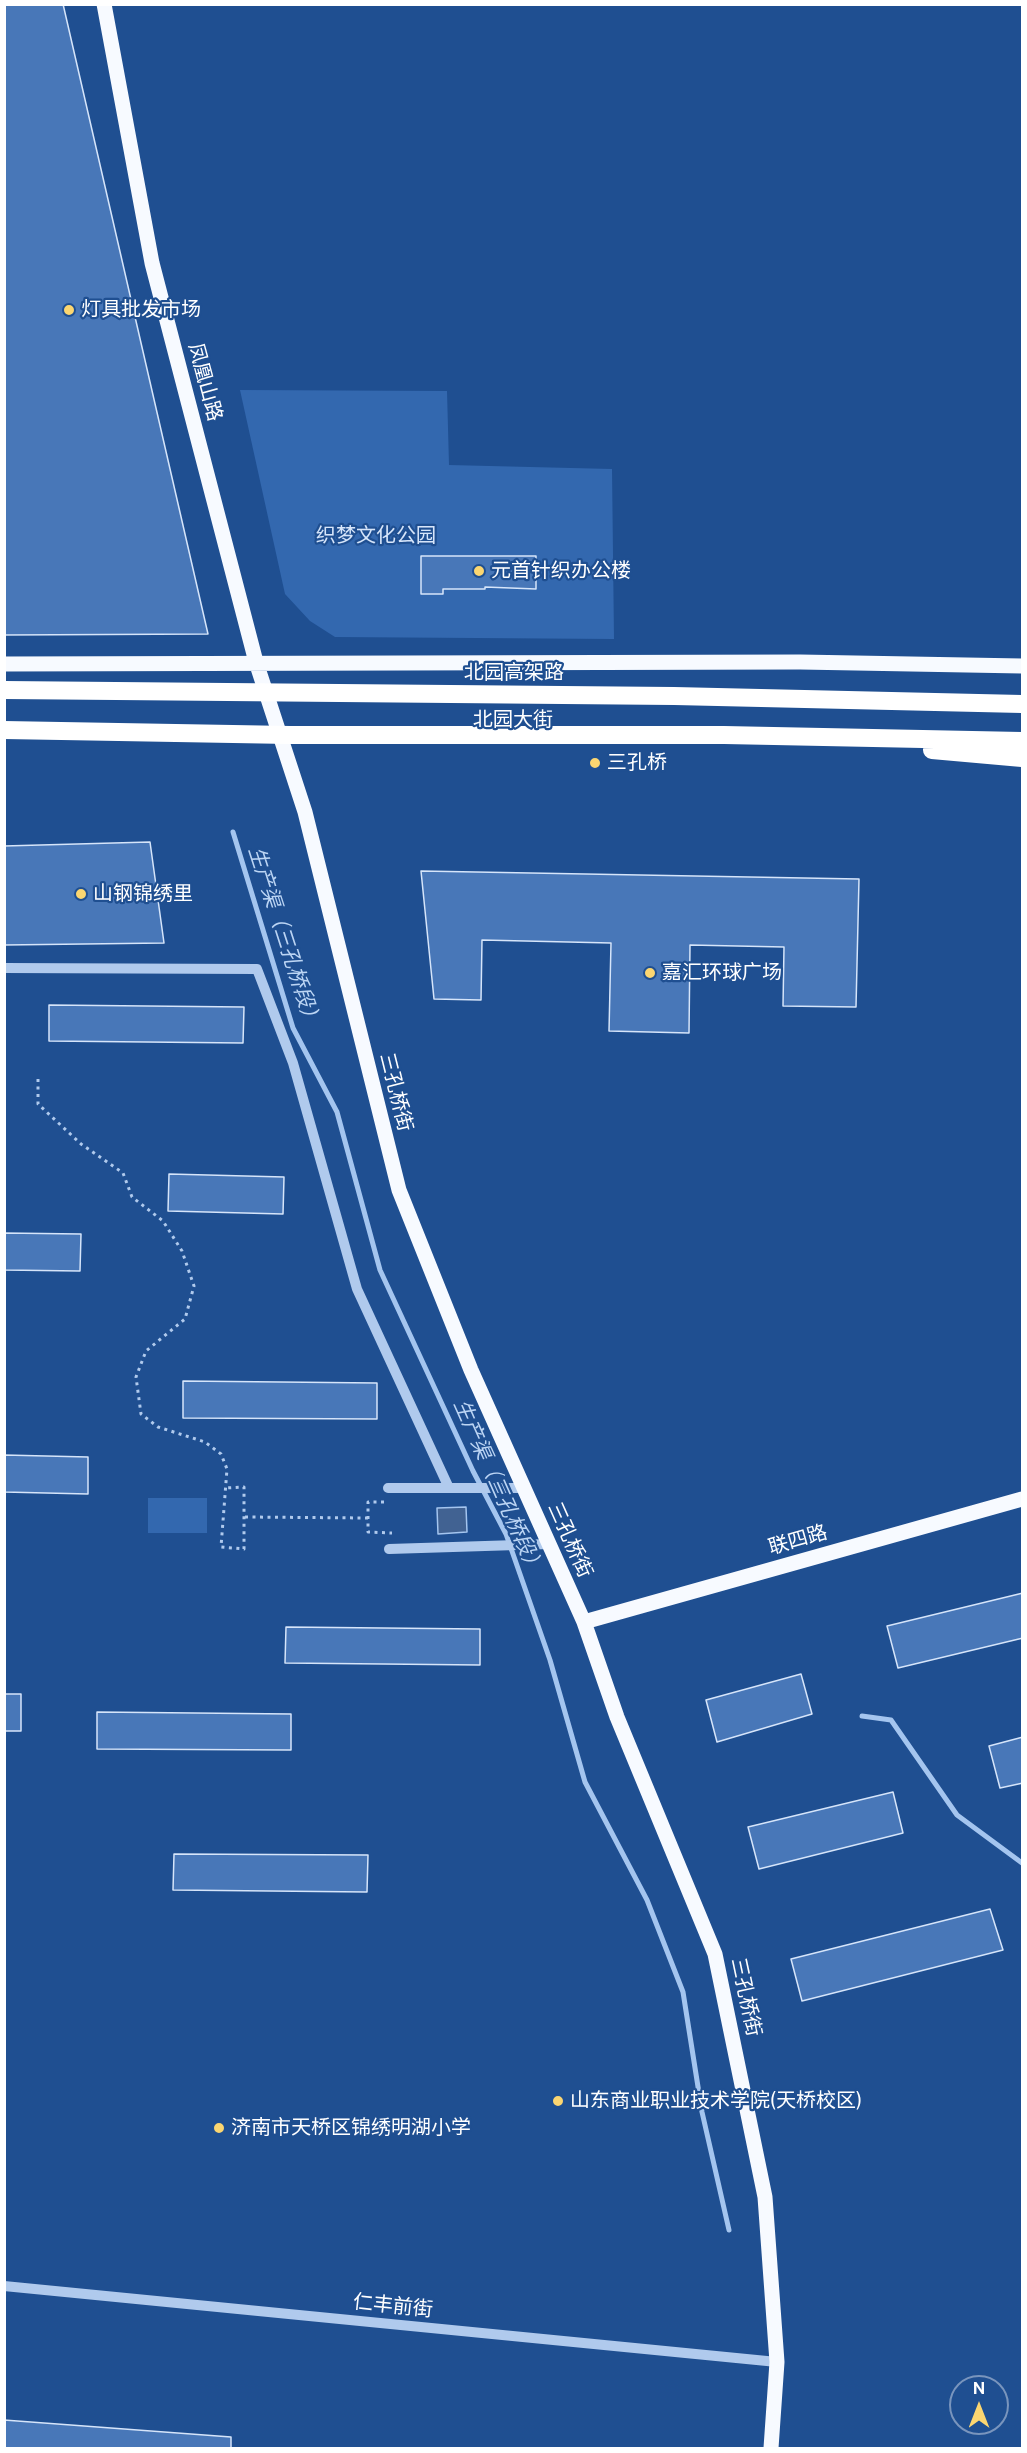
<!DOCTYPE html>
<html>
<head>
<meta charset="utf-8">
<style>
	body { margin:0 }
	#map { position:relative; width:1027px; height:2453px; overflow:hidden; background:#1f4f91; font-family:"Public Sans",sans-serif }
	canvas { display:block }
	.frame { position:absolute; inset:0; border:6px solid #fff; pointer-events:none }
	.north { position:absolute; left:949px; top:2375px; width:60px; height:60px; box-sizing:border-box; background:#1f4f91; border:2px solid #7995bd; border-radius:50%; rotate:0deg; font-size:16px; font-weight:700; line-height:24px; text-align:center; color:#fff }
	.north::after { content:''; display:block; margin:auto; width:21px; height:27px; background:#fbd671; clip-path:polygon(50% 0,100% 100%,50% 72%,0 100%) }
</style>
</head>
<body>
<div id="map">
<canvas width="1027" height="2453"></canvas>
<div class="frame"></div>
<div class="north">N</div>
</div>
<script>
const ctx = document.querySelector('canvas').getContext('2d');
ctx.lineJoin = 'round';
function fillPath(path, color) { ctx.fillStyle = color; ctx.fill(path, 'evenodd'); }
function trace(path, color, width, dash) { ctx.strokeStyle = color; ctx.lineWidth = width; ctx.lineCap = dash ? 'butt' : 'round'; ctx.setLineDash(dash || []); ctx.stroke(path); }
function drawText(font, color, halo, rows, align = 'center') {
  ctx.font = font + ' "Public Sans","Noto Sans SC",sans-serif'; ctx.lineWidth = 4.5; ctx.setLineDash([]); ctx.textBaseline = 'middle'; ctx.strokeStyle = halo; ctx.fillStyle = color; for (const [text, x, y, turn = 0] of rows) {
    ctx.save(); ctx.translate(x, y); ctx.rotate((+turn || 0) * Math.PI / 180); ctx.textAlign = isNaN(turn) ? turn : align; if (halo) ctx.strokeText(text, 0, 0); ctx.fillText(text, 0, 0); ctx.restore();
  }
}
fillPath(new Path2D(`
	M240 390 447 391 449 465 612 469 614 639 335 637 310 621 285 594Z
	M148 1498H207V1533H148Z`), '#3368af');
const water = new Path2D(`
	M466 1507 467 1532 438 1534 437 1508Z`);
fillPath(water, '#416292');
trace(water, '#a4c5ef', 1.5);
trace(new Path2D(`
	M233 832 293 1028 337 1112 380 1270 473 1471 506 1534 550 1660 585 1782 647 1900 683 1992 702 2112 729 2230
	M862 1716 891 1720 957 1815 1022 1863`), '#a4c5ef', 5);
const building = new Path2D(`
	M4 4H63L208 634 4 635Z
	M421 556H536V589L485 587V589H443V594H421Z
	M150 842 164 943 4 945V846Z
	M421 871 859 879 856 1007 783 1006 784 947 690 945 689 1033 609 1031 611 943 482 940 481 1000 434 999Z
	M49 1005 244 1007 243 1043 49 1041Z
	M169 1174 284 1177 283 1214 168 1211Z
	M4 1233 81 1234 80 1271 4 1270Z
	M183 1381 377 1383V1419L183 1418Z
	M4 1455 88 1457V1494L4 1492Z
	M1023 1593V1638L898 1668 887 1626Z
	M286 1627 480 1629V1665L285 1663Z
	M801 1674 812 1714 717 1742 706 1700Z
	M4 1694H21V1731H4Z
	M97 1712 291 1714V1750L97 1749Z
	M1023 1737V1783L1000 1788 989 1746Z
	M893 1792 903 1833 759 1869 748 1827Z
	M174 1854 368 1855 367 1892 173 1890Z
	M990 1909 1003 1950 802 2001 791 1959Z
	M4 2420 231 2437V2448H4Z`);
fillPath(building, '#4877b8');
trace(building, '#d6e5fa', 1.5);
trace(new Path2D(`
	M38 1079V1104L81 1144 123 1173 132 1197 163 1221 182 1251 194 1286 185 1319 146 1351 136 1377 141 1414 158 1427 205 1442 221 1454 227 1469 221 1547 244 1549V1487L225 1488
	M384 1502H368V1532L392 1533
	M245 1517 368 1518`), '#b0caed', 3, [3, 4.5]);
trace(new Path2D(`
	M4 968 257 969 293 1063 357 1289 449 1488
	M388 1488H524
	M389 1549 549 1544
	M4 2286 777 2362`), '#b0caed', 10);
trace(new Path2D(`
	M104 4 152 263 256 662 305 812 399 1190 471 1370 584 1622 617 1717 715 1954 765 2197 777 2362 771 2448
	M4 664 800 662 1022 666
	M584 1622 1022 1499`), '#f7faff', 15);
trace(new Path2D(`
	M4 690 674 696 1022 704
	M4 730 290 735H724L1022 741
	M932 750 1022 758`), '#fff', 18);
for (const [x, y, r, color] of [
	[69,310,6,"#fbd671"],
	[479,571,6,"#fbd671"],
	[595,763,6,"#fbd671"],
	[81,894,6,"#fbd671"],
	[650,973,6,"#fbd671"],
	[558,2101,6,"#fbd671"],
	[219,2128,6,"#fbd671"]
]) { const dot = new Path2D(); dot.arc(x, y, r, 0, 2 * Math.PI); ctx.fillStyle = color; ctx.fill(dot); trace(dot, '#1f4f91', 2); }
drawText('20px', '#fff', '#1f4f91', [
	["灯具批发市场",81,310],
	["元首针织办公楼",491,571],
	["三孔桥",607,763],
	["山钢锦绣里",93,894],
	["嘉汇环球广场",662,973],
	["山东商业职业技术学院(天桥校区)",570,2101],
	["济南市天桥区锦绣明湖小学",231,2128]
], 'left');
drawText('20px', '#fff', '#1f4f91', [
	["凤凰山路",205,382,75],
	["北园高架路",514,673],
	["北园大街",513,720],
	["三孔桥街",396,1092,76],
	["三孔桥街",570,1540,66],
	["联四路",798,1540,-16],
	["三孔桥街",746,1997,78],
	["仁丰前街",393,2306,6]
]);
drawText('20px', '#d6e5fa', '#1f4f91', [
	["织梦文化公园",376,536]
]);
drawText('italic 21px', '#bcd5f4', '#1f4f91', [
	["生产渠（三孔桥段）",284,937,72],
	["生产渠（三孔桥段）",498,1487,66]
]);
</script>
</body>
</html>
